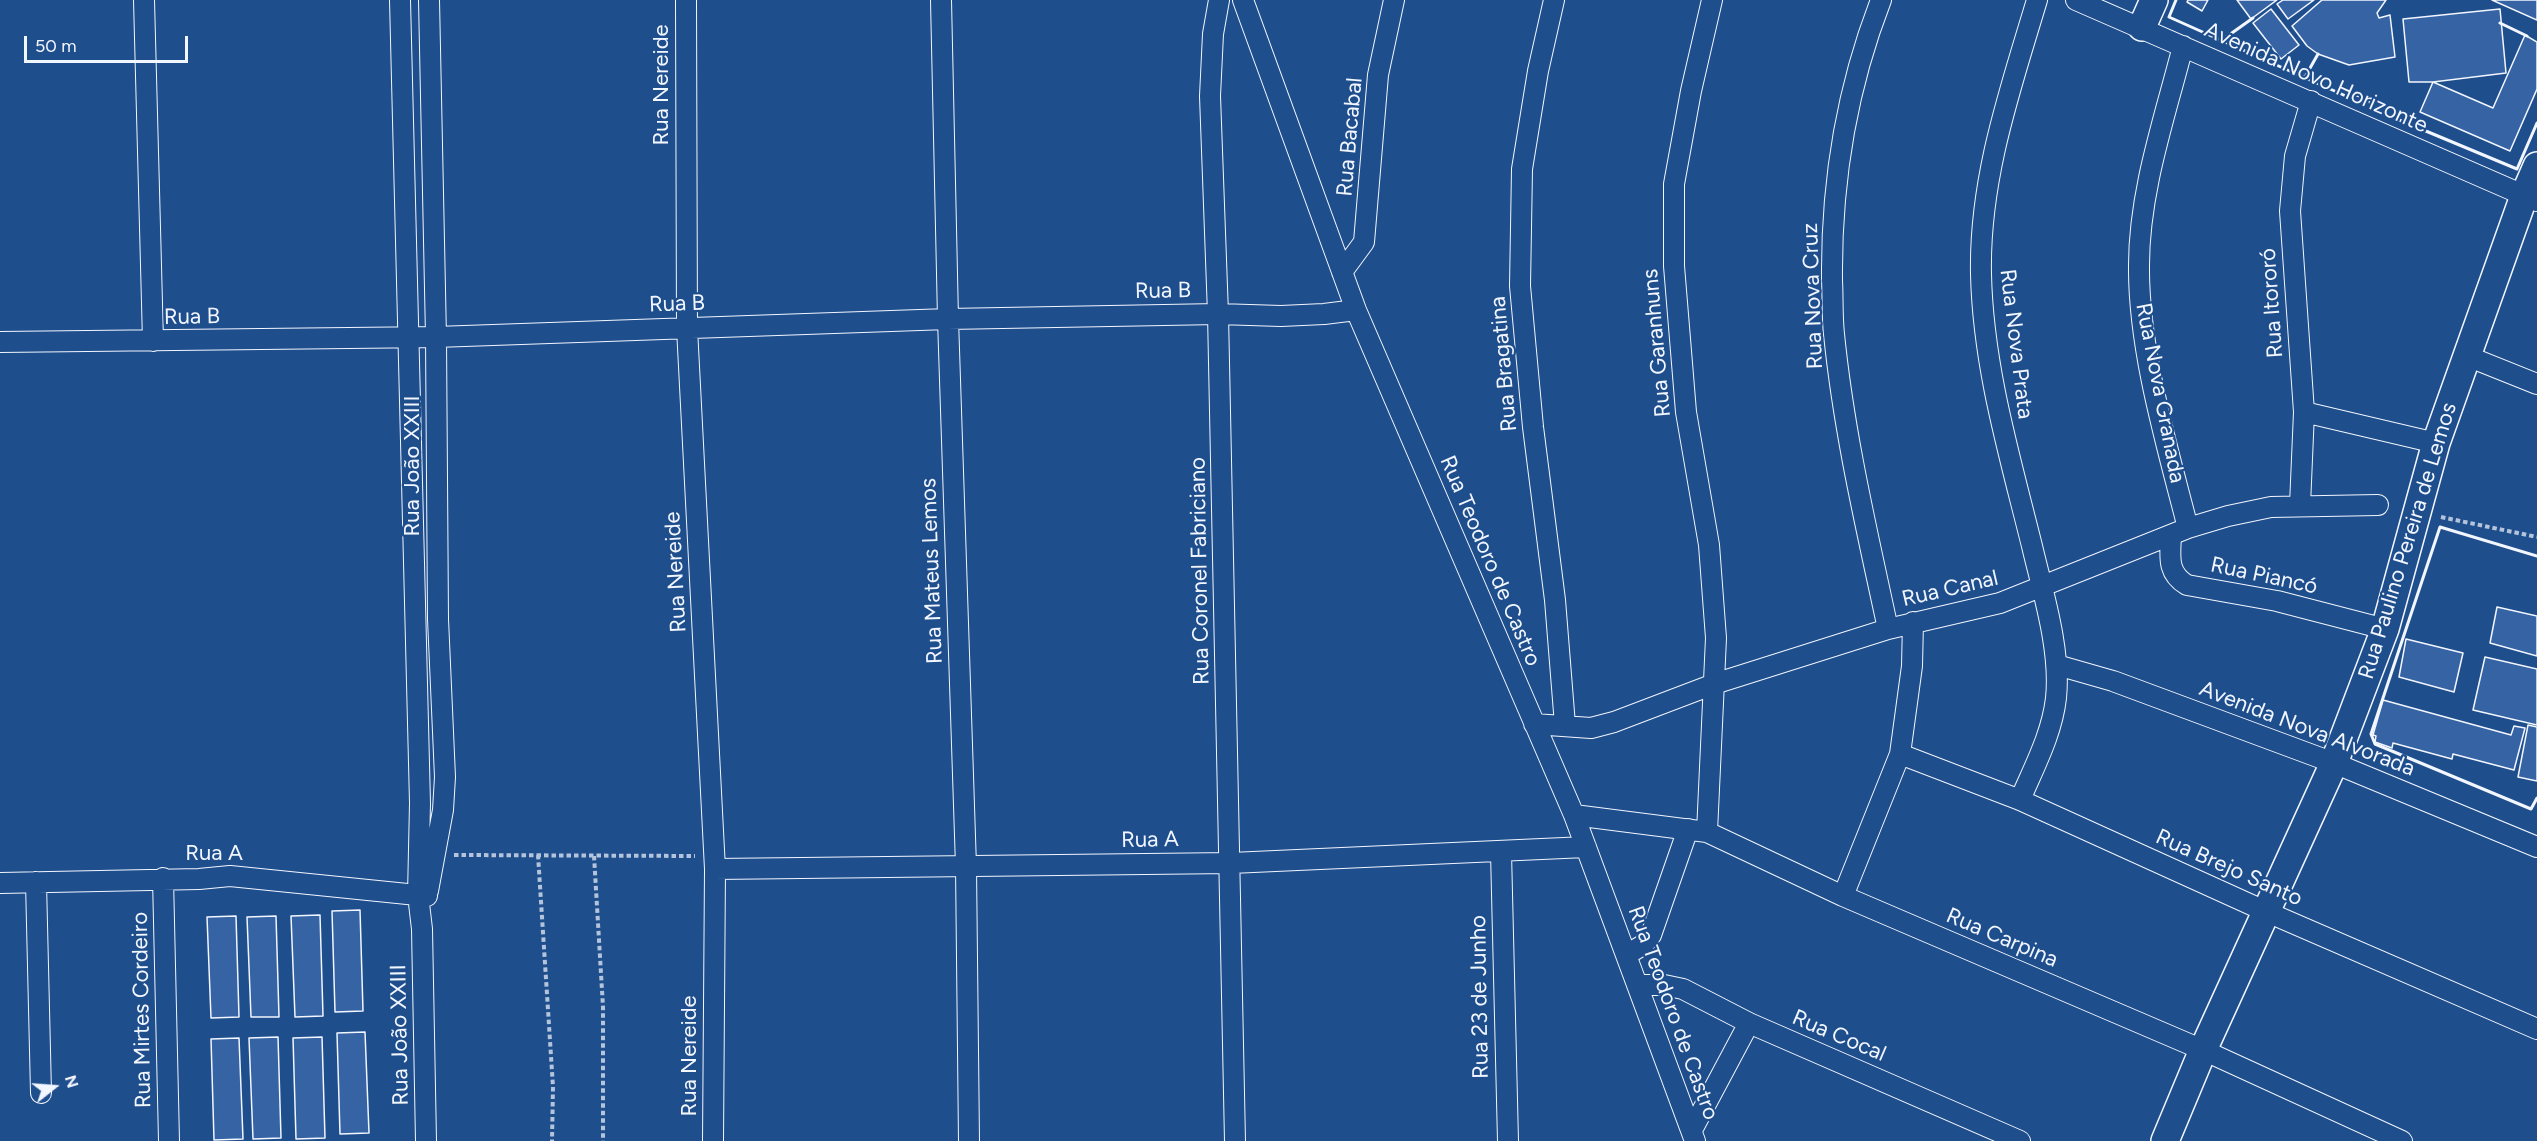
<!DOCTYPE html>
<html>
<head>
<meta charset="utf-8">
<style>
	body { margin:0 }
	#map { position:relative; width:2537px; height:1141px; overflow:hidden; background:#1f4e8c; font-family:Figtree,sans-serif }
	canvas { display:block }
	.north { position:absolute; left:24px; top:1057px; width:60px; height:60px; -webkit-text-stroke:4px #1f4e8c; paint-order:stroke; rotate:73deg; font-size:16px; font-weight:700; line-height:24px; text-align:center; color:#f2f6ff }
	.north::after { content:''; display:block; margin:auto; width:21px; height:27px; background:#f2f6ff; clip-path:polygon(50% 0,100% 100%,50% 72%,0 100%) }
	.scale { position:absolute; left:24px; top:36px; width:164px; height:27px; box-sizing:border-box; border:3px solid #f2f6ff; border-top:0; padding-left:8px; font-size:18px; line-height:21px; white-space:nowrap; color:#f2f6ff; -webkit-text-stroke:4px #1f4e8c; paint-order:stroke }
</style>
</head>
<body>
<div id="map">
<canvas width="2537" height="1141"></canvas>
<div class="north">N</div>
<div class="scale">50 m</div>
</div>
<script>
const ctx = document.querySelector('canvas').getContext('2d');
ctx.lineJoin = 'round';
function fillPath(path, color) { ctx.fillStyle = color; ctx.fill(path, 'evenodd'); }
function trace(path, color, width, dash) { ctx.strokeStyle = color; ctx.lineWidth = width; ctx.lineCap = dash ? 'butt' : 'round'; ctx.setLineDash(dash || []); ctx.stroke(path); }
function drawText(font, color, halo, rows, align = 'center') {
  ctx.font = font + ' Figtree,sans-serif'; ctx.lineWidth = 4.5; ctx.setLineDash([]); ctx.textBaseline = 'middle'; ctx.strokeStyle = halo; ctx.fillStyle = color; for (const [text, x, y, turn = 0] of rows) {
    ctx.save(); ctx.translate(x, y); ctx.rotate((+turn || 0) * Math.PI / 180); ctx.textAlign = isNaN(turn) ? turn : align; if (halo) ctx.strokeText(text, 0, 0); ctx.fillText(text, 0, 0); ctx.restore();
  }
}
const building = new Path2D(`
	M2188 0H2208L2202 11 2187 2Z
	M2237 0H2277L2251 19Z
	M2283 0H2314L2288 19 2277 4Z
	M2322 0H2386L2377 13 2379 18 2390 15 2395 57 2349 65 2318 54 2307 46 2292 26Z
	M2492 0H2537V20Z
	M2271 9 2299 45 2281 59 2253 23Z
	M2500 9 2506 73 2433 82H2409L2403 19Z
	M2525 35 2537 42V89L2510 151 2420 112 2433 82 2493 108Z
	M2497 607 2537 616V656L2490 643Z
	M2406 639 2463 653 2454 692 2399 677Z
	M2485 657 2537 669V725L2473 710Z
	M2383 700 2511 735 2514 726 2525 728 2514 770 2453 754 2452 759 2393 743 2392 748 2375 742 2376 736 2373 735Z
	M2528 725 2537 727V781L2518 777Z
	M360 910 363 1011 335 1012 332 911Z
	M320 915 323 1016 295 1017 291 916Z
	M236 916 239 1017 211 1018 207 917Z
	M276 916 279 1017H251L247 917Z
	M365 1032 369 1133 340 1134 337 1033Z
	M278 1037 281 1138 253 1139 249 1038Z
	M322 1037 325 1138 296 1139 293 1038Z
	M239 1038 243 1139 214 1140 211 1039Z`);
fillPath(building, '#3563a3');
trace(building, '#f2f6ff', 1.5);
const street = new Path2D(`
	M144 0 153 341
	M400 0 420 803 418 895 422 929 426 1141
	M686 0 687 328 715 869 713 1141
	M941 0 948 319 966 866 969 1141
	M1219 0 1213 34 1210 96 1218 314 1235 1141
	M1243 0 1356 310 1574 815 1695 1141
	M1554 0 1538 71 1522 169 1520 286 1533 427 1555 600 1565 725
	M1881 0C1846 90 1831 183 1832 280 1833 298 1832 316 1834 334 1844 434 1867 531 1888 629
	M2076 0 2537 201
	M2183 46C2165 117 2139 191 2139 265 2138 349 2167 446 2188 528
	M1342 272 1364 242 1378 75 1394 0
	M0 342 436 337 948 319 1218 314 1281 316 1324 314 1356 310
	M2467 356 2537 384
	M2304 412 2436 443
	M2300 505 2304 412 2290 211 2295 156 2311 101
	M2171 536C2170 557 2167 573 2187 585L2277 601 2385 629
	M2057 665 2113 681 2334 763 2537 847
	M1534 724 1591 728 1614 722 1714 684 1888 629 2000 603 2188 528 2228 516 2271 507 2378 505
	M1900 754 2020 800 2267 912 2537 1029
	M2020 800C2034 767 2052 734 2056 698 2061 650 2043 593 2032 546 2010 457 1983 367 1981 274 1979 179 2010 90 2037 0
	M1574 815 1707 832 1843 896 2203 1050 2402 1141
	M1707 832 1716 638 1709 545 1686 412 1674 266V184L1691 91 1712 0
	M1501 852 1508 1141
	M715 869 1231 863 1586 847
	M163 878 169 1141
	M36 882 41 1093
	M0 883 199 879 230 876 427 896
	M428 891 443 810 445 777 438 619 436 337 429 0
	M1843 896 1900 754 1912 666 1913 622
	M1626 955 1643 945 1651 935 1688 829
	M1637 985H1664L1683 989 1749 1023 2020 1141
	M1692 1130 1749 1023`);
const secondary = new Path2D(`
	M2142 27 2154 0
	M2165 1141 2203 1050 2334 763 2385 629 2436 443 2524 196 2537 166`);
trace(street, '#f2f6ff', 22);
trace(secondary, '#f2f6ff', 30);
trace(new Path2D(`
	M2441 517 2537 537
	M454 855 695 856
	M538 855 553 1087 552 1141
	M594 856 603 1007V1141`), '#b3c4dc', 4, [4.5, 3]);
trace(street, '#1f4e8c', 20);
trace(secondary, '#1f4e8c', 27);
trace(new Path2D(`
	M2176 0 2169 17 2348 97 2357 95 2369 100 2373 109 2517 169 2537 123
	M2500 23 2527 36
	M2222 40 2253 18
	M2305 77 2318 54
	M2537 556 2440 527 2371 734 2375 744 2531 809 2537 798`), '#f2f6ff', 3);
drawText('22px', '#f2f6ff', '#1f4e8c', [
	["Avenida Novo Horizonte",2316,78,24],
	["Rua Nereide",662,85,-90],
	["Rua Bacabal",1350,137,-85],
	["Rua B",1163,291,-1],
	["Rua Nova Cruz",1813,296,-92],
	["Rua Itororó",2272,303,-94],
	["Rua B",677,304,-2],
	["Rua B",192,317,-1],
	["Rua Garanhuns",1657,343,-95],
	["Rua Nova Prata",2016,344,83],
	["Rua Bragatina",1504,364,-95],
	["Rua Nova Granada",2160,393,79],
	["Rua João XXIII",413,466,-90],
	["Rua Paulino Pereira de Lemos",2408,541,-73],
	["Rua Teodoro de Castro",1490,561,67],
	["Rua Mateus Lemos",932,571,-92],
	["Rua Coronel Fabriciano",1200,571,-91],
	["Rua Nereide",676,572,-93],
	["Rua Piancó",2264,576,12],
	["Rua Canal",1950,589,-13],
	["Avenida Nova Alvorada",2307,729,21],
	["Rua A",1150,840,-1],
	["Rua A",214,854],
	["Rua Brejo Santo",2229,868,24],
	["Rua Carpina",2002,938,23],
	["Rua 23 de Junho",1480,997,-91],
	["Rua Mirtes Cordeiro",142,1010,-91],
	["Rua Teodoro de Castro",1673,1013,70],
	["Rua João XXIII",400,1035,-91],
	["Rua Cocal",1839,1036,23],
	["Rua Nereide",690,1056,-90]
]);
</script>
</body>
</html>
